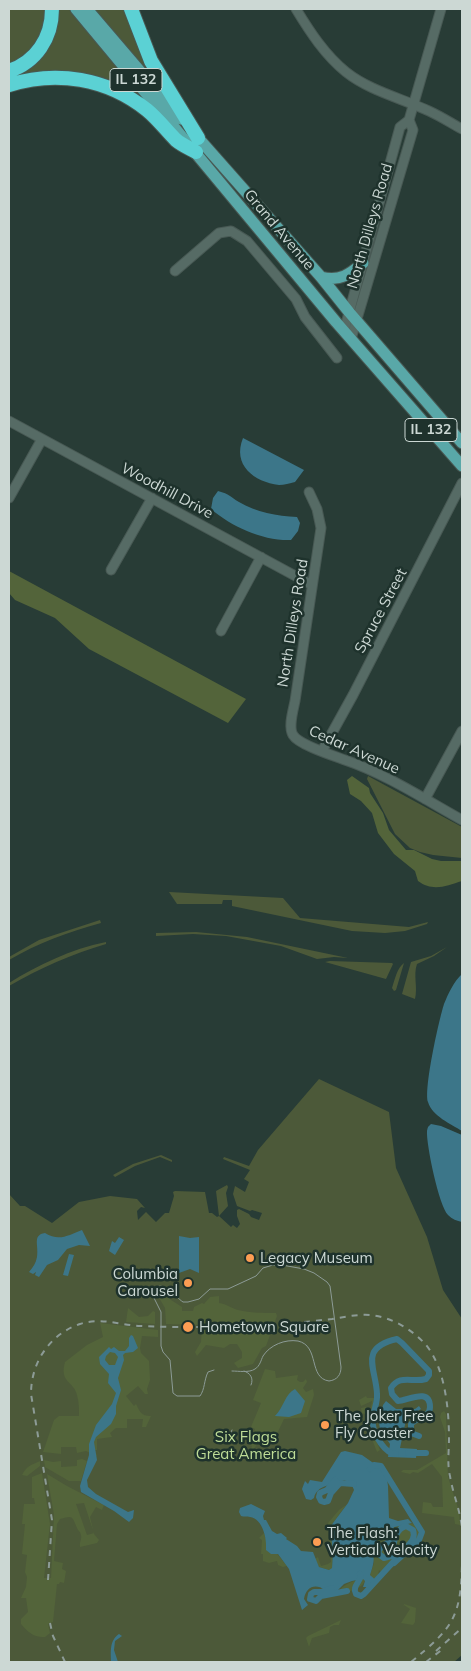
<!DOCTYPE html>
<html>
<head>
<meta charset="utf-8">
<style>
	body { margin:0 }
	#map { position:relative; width:471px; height:1671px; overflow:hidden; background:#283c36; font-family:Mulish,sans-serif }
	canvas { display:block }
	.frame { position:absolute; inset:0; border:10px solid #ccd8d4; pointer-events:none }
</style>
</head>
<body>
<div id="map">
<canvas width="471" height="1671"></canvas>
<div class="frame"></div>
</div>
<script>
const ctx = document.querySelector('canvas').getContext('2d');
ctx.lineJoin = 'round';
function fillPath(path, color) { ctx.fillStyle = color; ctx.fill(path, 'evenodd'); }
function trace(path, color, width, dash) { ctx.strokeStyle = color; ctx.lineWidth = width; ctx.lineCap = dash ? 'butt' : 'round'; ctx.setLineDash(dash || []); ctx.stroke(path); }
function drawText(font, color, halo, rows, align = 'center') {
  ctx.font = font + ' Mulish,sans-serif'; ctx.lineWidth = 5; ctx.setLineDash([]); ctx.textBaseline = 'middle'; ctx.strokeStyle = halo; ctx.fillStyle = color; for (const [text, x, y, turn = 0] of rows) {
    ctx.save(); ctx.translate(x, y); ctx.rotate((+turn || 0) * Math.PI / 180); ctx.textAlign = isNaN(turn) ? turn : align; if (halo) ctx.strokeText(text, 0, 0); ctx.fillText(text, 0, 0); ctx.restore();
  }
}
fillPath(new Path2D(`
	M9 9H46L43 33 31 52 9 65Z
	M56 9H69L148 101 46 71 26 73 9 78V76L32 65Z
	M93 9H124L157 83Z
	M368 776 462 827V858L433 855 420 852 410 848 395 834 367 779Z
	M169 892 283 898 300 918 409 927 428 922 427 924 405 931 385 933 352 931 232 906V900H223L222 904H177Z
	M100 920 101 923C68 932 38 943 9 960V957L39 940Z
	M196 932 247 937 348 958 334 957 317 959 281 946 226 936 193 934 156 936V933Z
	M106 942V944C72 954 40 968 9 986V983C38 965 71 949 106 942Z
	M447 947 434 956 417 964C413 975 418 987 415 999L402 994 411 962 431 956Z
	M330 961 392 963 393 964 386 979 325 962Z
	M404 963 396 990 394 991 392 988C395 979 397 968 404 963Z
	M319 1079 389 1112 396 1168 427 1237 443 1290 462 1319V1655L454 1662H9V1194L20 1206H25L52 1223 79 1202 110 1196 137 1199 145 1208 141 1207 137 1211 138 1220 146 1212 156 1222 165 1213H169L174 1196 173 1192 175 1191 205 1192 209 1213H212L217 1217 219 1216 216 1191 227 1185 228 1187 226 1193 228 1206 219 1216 231 1227 233 1225 237 1228 240 1224 237 1216V1210L239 1209 249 1214 251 1217 259 1220 262 1213 252 1210 250 1211 237 1206 233 1194 235 1186 245 1192 249 1182 244 1179 250 1170 223 1159 224 1157 249 1166 258 1150Z
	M161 1155 172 1160V1162L160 1157 135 1166 115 1177 113 1175 133 1164Z`), '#4c5939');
fillPath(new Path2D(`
	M9 571 246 699 228 723 89 649 55 618 15 600 9 593Z
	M352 776 369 788 370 793 383 813 389 830 406 850H414L432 859 441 861H462V881C446 886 433 892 418 881L415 871 394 854 378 833 372 813 361 801 350 794 347 780Z
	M160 1292H164L171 1300 182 1307V1311H193L194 1307 202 1303 204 1304 210 1297 219 1296V1294V1303C227 1304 231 1308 238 1310 251 1313 263 1313 276 1313L277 1316 266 1346 262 1348 253 1364 238 1368 234 1363 242 1358V1352L237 1344H230L224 1348 206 1345 197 1356 195 1352 201 1342 202 1325 166 1324 165 1308 158 1296Z
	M128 1308 139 1317 148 1316 153 1311 155 1312V1324L126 1322Z
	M100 1323 158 1330V1337L142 1336 140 1348 141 1353 149 1361 150 1380 147 1389 148 1394H145L138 1386 126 1396 134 1406 136 1404C140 1412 141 1416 151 1416L146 1427H142L143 1419H127V1428H116L110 1433 112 1437 97 1439V1450H95L97 1456 86 1451 77 1453 76 1447H61V1454L43 1452 54 1420 59 1416H79C79 1409 79 1402 77 1395 74 1381 59 1383 65 1362L87 1345 103 1337Z
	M265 1369 275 1371 276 1378 298 1375 297 1380 300 1382H303L306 1379 307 1382 303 1388 306 1392 313 1389 314 1395 307 1417 284 1419 274 1440 270 1443 259 1441 252 1452H250L252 1446 249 1445 255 1429 251 1427 261 1403 253 1400Z
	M366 1396 367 1398H374L370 1426 380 1450 377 1452 368 1429 367 1415 362 1413 361 1408 366 1407 370 1412 372 1401 361 1406 359 1400Z
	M444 1411 446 1414 448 1477 459 1511 460 1525 455 1524 454 1517 422 1513 423 1502 431 1503 433 1507H443L442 1477 432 1464 418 1473 413 1472 410 1474 401 1472 403 1470H417L446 1453 445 1432 440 1417 441 1413Z
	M82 1459 87 1461 81 1481H69L45 1467 44 1460 53 1462 61 1461V1467L77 1466V1460Z
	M40 1461V1466L27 1476 22 1475C27 1466 29 1466 40 1461Z
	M42 1473 50 1524 44 1578H51L54 1515 47 1474 67 1486 104 1505 102 1510 96 1507 90 1517 94 1534 99 1540 97 1543 80 1547C79 1542 82 1540 81 1535 80 1531 79 1532 77 1528 72 1516 73 1515 60 1519L57 1524 54 1561 63 1563 62 1569 66 1571 64 1583 60 1582 59 1584H57L53 1622 48 1624 50 1633 45 1637C34 1638 28 1632 21 1624V1619L28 1612 26 1598H21L26 1587 27 1577 25 1572 27 1555 22 1554 25 1524H22L24 1504H35L34 1498H32V1477ZM84 1503 94 1533 87 1535 76 1504Z
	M346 1505 330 1527 333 1552 332 1568 329 1570 319 1567 315 1559 318 1557 321 1566 328 1564 331 1562 328 1523 339 1510Z
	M414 1523 420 1532 418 1540 382 1577 380 1575 382 1573 379 1570 378 1576 374 1579 370 1575 374 1563 371 1549C378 1544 376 1536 382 1530Z
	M264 1533 267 1541 287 1566 283 1567 278 1565 277 1561 269 1563 263 1561V1554H261L262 1540 259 1538Z
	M363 1579 365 1581C361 1589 351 1591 342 1593V1591L337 1593C344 1584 351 1581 363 1579Z
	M404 1604 416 1608 415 1622 413 1625 401 1623 410 1609 404 1605 403 1607Z
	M341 1620 339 1625H334L330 1627 329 1633 312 1638 309 1647 306 1638 308 1636Z`), '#53643a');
fillPath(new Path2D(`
	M243 438 304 470 295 482C290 483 284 485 279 485 254 482 232 465 243 438Z
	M218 491C230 494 230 497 239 502 256 512 277 516 297 517L300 523 298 531 291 540C263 541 232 527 211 509L213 498Z
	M462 974V1131C451 1124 432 1116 428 1102 424 1087 439 1020 444 1004 448 994 454 981 462 974Z
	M431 1124 441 1126 462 1135V1222C457 1221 452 1219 448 1215 439 1206 426 1144 427 1131 428 1126 428 1127 431 1124Z
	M82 1230 90 1246 79 1245 67 1249 58 1260 47 1265 39 1277 35 1275 36 1272 33 1274 29 1272C33 1267 36 1263 37 1257 39 1245 32 1235 45 1233 59 1242 69 1235 82 1230Z
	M179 1236 190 1238 199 1237V1273L190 1269 179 1273Z
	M119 1237 124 1240 115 1255 109 1251 112 1241 115 1243Z
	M69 1254 74 1255 68 1276 63 1275Z
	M131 1335 133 1336 138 1348 133 1352 125 1353 123 1355 124 1360 118 1378 121 1390 116 1406V1414L111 1424 96 1437 94 1442 97 1460 87 1480 88 1487 96 1494 128 1512 134 1510 133 1518 129 1522 114 1511 81 1492 80 1486 89 1455V1444L96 1425 112 1404 116 1393 108 1383 109 1374 100 1364 99 1357 109 1347 111 1349 114 1347 119 1351H125L129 1346V1338ZM110 1352 115 1353 118 1357 115 1365H109L105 1360 106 1356Z
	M295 1389 305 1401 301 1413 289 1417 275 1416C284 1407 285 1394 295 1389Z
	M386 1401 396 1409H415L419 1406 421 1409 409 1416 406 1420 400 1448 417 1449 416 1458 388 1457 390 1444 380 1429 379 1423 383 1405Z
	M345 1451 362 1455 386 1472 388 1486 389 1518 398 1521 408 1519 412 1523 382 1530C376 1536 379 1543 371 1549 376 1559 373 1565 370 1575L378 1582 373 1587H363L365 1581 363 1579 352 1581 344 1584 337 1591 323 1593 325 1590C315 1583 306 1587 304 1599L308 1605 302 1610 289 1569 278 1554H271L266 1550C267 1539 263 1519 250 1517 247 1516 244 1517 241 1516L239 1512 240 1508 251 1504 265 1511 263 1516 264 1520H266L272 1531 277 1534 281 1533 287 1538 286 1539 297 1546 301 1551 313 1552 319 1567 329 1570 332 1568 333 1552 330 1527 348 1503 354 1490 351 1483 344 1480C333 1486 317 1484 314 1498L311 1500 306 1499 302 1489 305 1481 308 1484 310 1480 322 1482 341 1452Z
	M119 1634 122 1636 115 1641 114 1650 118 1662H111C111 1652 109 1641 119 1634Z`), '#3c7689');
trace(new Path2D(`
	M408 1453H426
	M396 1454C385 1454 374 1435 373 1425 371 1415 378 1404 377 1394 376 1368 358 1348 397 1339L402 1343 429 1371V1375L426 1379C412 1383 400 1374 391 1388L392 1394 398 1401C407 1401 430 1387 430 1407 430 1409 429 1412 427 1414 422 1418 415 1419 411 1424V1433L419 1436
	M370 1469 374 1465 381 1466 422 1532 419 1540 394 1563
	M335 1480 327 1490 320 1493 319 1497 321 1501 324 1502 328 1501 331 1493 340 1483 354 1484
	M384 1524C391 1528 395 1531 393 1539L381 1547 378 1552 380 1555 384 1558 391 1556C394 1545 394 1529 406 1526L413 1530C416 1539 410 1543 404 1550
	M360 1574 361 1576C359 1583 352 1587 356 1594L361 1596 364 1594 396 1559
	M332 1588 321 1592H314L311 1594 310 1599 316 1601 321 1596 347 1591`), '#3c7689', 6);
const minor = new Path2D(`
	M296 9C310 32 325 55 346 72 370 91 401 98 429 111 440 116 451 123 462 129
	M175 271 219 233 231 231 247 241 296 299 305 317 337 358
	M344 331 400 127 409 120
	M351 339 413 130 409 120 441 9
	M9 421 312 585
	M309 492 317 509 321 528 295 701C293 711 288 727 293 735 299 745 334 756 345 760 384 773 426 800 462 820
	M9 498 42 439
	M111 570 152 498
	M221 631 261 557
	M322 751 353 695 462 483
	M425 799 462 731`);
const major = new Path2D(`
	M76 9 336 322 462 466
	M87 9 181 119
	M192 131 321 277 349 312 462 443
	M321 277C340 282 350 274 363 263`);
const highway = new Path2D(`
	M131 9 151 61 198 138
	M9 71C36 62 52 38 52 9
	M9 85C56 70 107 78 147 110 158 119 166 130 176 140 182 145 189 148 196 152`);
trace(minor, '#485954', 11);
trace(major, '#485954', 13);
trace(highway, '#485954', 16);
trace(minor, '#566b65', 9);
trace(major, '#59a8a8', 11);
trace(highway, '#5bd1d4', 14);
trace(new Path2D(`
	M214 1370 208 1372C204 1380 205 1389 200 1396H177L173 1393 170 1360 163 1352 161 1346V1312L152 1294 156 1287C168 1283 174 1296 183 1302H188L199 1299 210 1289H228L256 1276 263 1268 273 1265H282L304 1269 314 1273 327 1282 330 1286 341 1367C341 1375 337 1380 329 1381 308 1378 320 1346 298 1341 285 1339 270 1345 263 1356 261 1360 260 1366 255 1369 249 1373 239 1371 232 1371
	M244 1371C250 1373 254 1378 251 1385
	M227 1441 232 1430`), '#8c9b96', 1);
trace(new Path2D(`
	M48 1580 52 1520 31 1394C31 1362 50 1334 80 1324 101 1317 119 1325 140 1326 160 1327 180 1327 200 1327 223 1327 246 1328 268 1326 290 1324 311 1321 332 1319 345 1317 358 1314 370 1315 391 1317 412 1329 426 1345 445 1368 449 1409 449 1439 449 1451 447 1464 450 1476 453 1494 460 1510 462 1528
	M50 1623 53 1636 65 1662
	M436 1651 462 1628
	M411 1662C452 1628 461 1619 462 1563
	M426 1662 444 1648`), '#8c9b96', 2, [6, 6]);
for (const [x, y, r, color] of [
	[250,1258,5,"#fc9d53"],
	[188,1283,5,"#fc9d53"],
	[188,1327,6,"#fc9d53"],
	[325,1425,5,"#fc9d53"],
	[317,1542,5,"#fc9d53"]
]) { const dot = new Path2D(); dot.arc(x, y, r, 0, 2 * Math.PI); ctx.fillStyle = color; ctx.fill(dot); trace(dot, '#1e322c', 2); }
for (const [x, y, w] of [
	[136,80,52],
	[431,430,52]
]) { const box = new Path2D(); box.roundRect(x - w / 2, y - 11.5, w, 23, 4); ctx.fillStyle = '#1e322c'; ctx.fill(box); trace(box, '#ccd8d4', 1); }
drawText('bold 14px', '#ccd8d4', null, [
	["IL 132",136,80],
	["IL 132",431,430]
]);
drawText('15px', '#ccd8d4', '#1e322c', [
	["North Dilleys Road",370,226,-74],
	["Grand Avenue",279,230,50],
	["Woodhill Drive",167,491,28],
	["Spruce Street",381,611,-62],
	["North Dilleys Road",293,623,-81],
	["Cedar Avenue",354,750,24]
]);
drawText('15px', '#ccd8d4', '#1e322c', [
	["Legacy Museum",260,1258],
	["Columbia",178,1274,"right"],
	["Carousel",178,1291,"right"],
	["Hometown Square",199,1327],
	["The Joker Free",335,1416],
	["Fly Coaster",335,1433],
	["The Flash:",327,1533],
	["Vertical Velocity",327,1550]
], 'left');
drawText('15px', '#bfdd97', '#1e322c', [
	["Six Flags",246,1437],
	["Great America",246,1454]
]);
</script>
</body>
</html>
